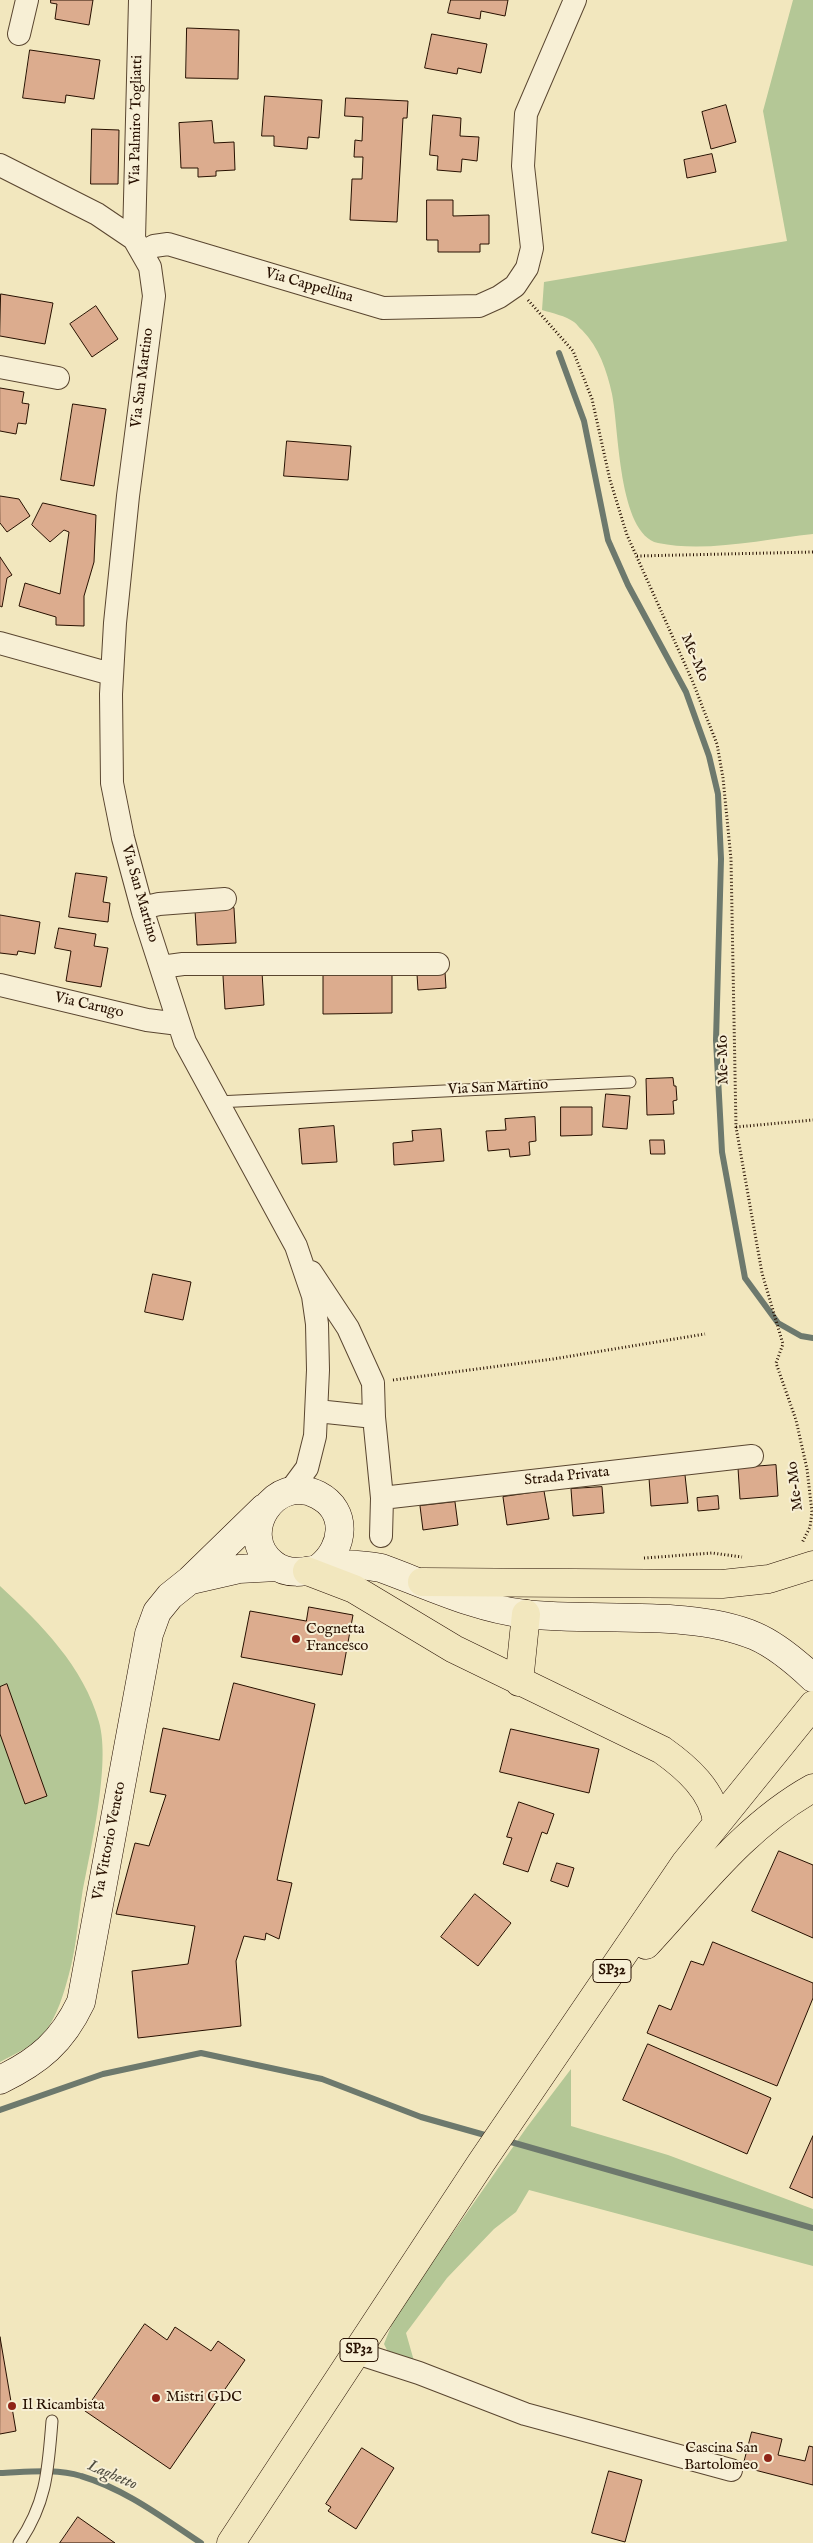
<!DOCTYPE html>
<html>
<head>
<meta charset="utf-8">
<style>
	body { margin:0 }
	canvas { display:block; background:#f2e7be }
</style>
</head>
<body>
<canvas width="813" height="2543"></canvas>
<script>
const ctx = document.querySelector('canvas').getContext('2d');
ctx.lineJoin = 'round';
function fillPath(path, color) { ctx.fillStyle = color; ctx.fill(path, 'evenodd'); }
function trace(path, color, width, dash) { ctx.strokeStyle = color; ctx.lineWidth = width; ctx.lineCap = dash ? 'butt' : 'round'; ctx.setLineDash(dash || []); ctx.stroke(path); }
function drawText(font, color, halo, rows, align = 'center') {
  ctx.font = font + ' "IM FELL English",serif'; ctx.lineWidth = 4; ctx.setLineDash([]); ctx.textBaseline = 'middle'; ctx.strokeStyle = halo; ctx.fillStyle = color; for (const [text, x, y, turn = 0] of rows) {
    ctx.save(); ctx.translate(x, y); ctx.rotate((+turn || 0) * Math.PI / 180); ctx.textAlign = isNaN(turn) ? turn : align; if (halo) ctx.strokeText(text, 0, 0); ctx.fillText(text, 0, 0); ctx.restore();
  }
}
fillPath(new Path2D(`
	M793 0H813V534C766 539 705 553 658 543 618 534 619 428 612 394 607 371 599 347 582 330 579 328 577 324 574 322 566 316 552 313 542 310L544 282 787 241 763 111Z
	M0 1586C41 1624 84 1667 99 1722 111 1764 90 1851 82 1895 78 1921 76 1949 69 1974 64 1993 57 2017 44 2033 34 2046 14 2054 0 2062Z
	M571 2069V2126L668 2155 813 2209V2266L529 2190 516 2212 494 2229 447 2278 406 2333 414 2361 391 2358 384 2344 396 2314 527 2127Z`), '#b4c796');
trace(new Path2D(`
	M559 353 584 421 608 540 628 585 686 692 709 756 718 794 721 859 716 1040 722 1152 745 1278 778 1323 801 1336 813 1338
	M0 2110 103 2074 201 2053 322 2079 421 2117 492 2137
	M504 2140 813 2228
	M0 2473C26 2472 56 2468 81 2476 125 2489 163 2518 201 2543`), '#6d796d', 6);
const building = new Path2D(`
	M51 0H93L89 25 55 19 57 4 51 3Z
	M451 0H508L505 16 481 11 480 19 448 13Z
	M187 28 239 30 238 79 186 78Z
	M432 34 487 44 481 73 458 68 457 74 425 68Z
	M30 50 100 60 94 99 66 95 65 103 23 98Z
	M265 96 322 100 319 138 308 137 307 149 274 146V136H262Z
	M346 98 408 101 407 118H403L397 222 350 220 352 179H362L363 157H354L355 140 362 141 363 117 345 116Z
	M726 105 736 142 711 149 702 112Z
	M433 115 461 118 460 136 479 137 477 161 462 159 461 172 437 170 438 156 430 155Z
	M212 121 214 143 234 142 235 170 216 171V176L198 177V168H181L179 123Z
	M92 129 119 130 118 184H91Z
	M712 154 716 172 687 178 684 160Z
	M427 200H453V216L489 215V244H480V252H438V240H427Z
	M1 294 53 303 45 344 0 336Z
	M96 306 118 339 92 357 70 324Z
	M0 388 24 392 22 403 29 404 26 424 18 423 16 434 0 431Z
	M73 404 106 409 94 486 61 480Z
	M287 441 351 446 348 480 284 476Z
	M0 496 19 499 30 516 7 532 0 523Z
	M43 503 96 515 94 562 84 596V626L56 625V617L19 606 25 583 60 594 69 532 64 530 50 542 32 525Z
	M0 557 12 575 7 578 2 607 0 606Z
	M76 873 107 877 103 902 110 903 108 922 69 917Z
	M234 908 236 943 197 945 195 910Z
	M0 915 40 922 35 954 18 951 17 955 0 953Z
	M59 928 96 934 94 946 108 948 101 987 66 981 71 951 55 948Z
	M392 969V1013L323 1014V970Z
	M262 972 264 1005 225 1009 223 976Z
	M445 972 446 988 418 990 417 974Z
	M673 1078 674 1086H676L677 1100 673 1101 674 1114 647 1115 646 1079Z
	M606 1094 630 1096 627 1129 603 1127Z
	M561 1107H592V1135L561 1136Z
	M535 1117 536 1141 529 1142 530 1155 510 1157 509 1149 488 1151 486 1131 506 1130 505 1119Z
	M334 1126 337 1162 302 1164 299 1129Z
	M441 1129 444 1161 394 1165 393 1143 413 1141 412 1131Z
	M650 1140H664L665 1154H651Z
	M153 1274 191 1282 183 1320 145 1312Z
	M776 1465 778 1496 740 1499 738 1468Z
	M685 1475 688 1503 651 1506 649 1478Z
	M602 1487 604 1513 573 1516 571 1489Z
	M544 1491 549 1519 507 1525 503 1497Z
	M718 1496 719 1509 698 1511 697 1498Z
	M455 1502 458 1525 423 1530 420 1506Z
	M309 1607 353 1615 342 1675 241 1657 250 1611 306 1621Z
	M234 1683 315 1704 277 1880 292 1883 279 1939 266 1933 265 1940 244 1936 236 1961 241 2026 138 2038 132 1971 188 1964 195 1926 116 1914 135 1843 149 1846 166 1795 150 1792 163 1728 219 1740Z
	M7 1684 47 1796 25 1804 0 1734V1687Z
	M511 1729 599 1749 589 1793 500 1772Z
	M519 1802 554 1814 547 1834 542 1832 528 1872 503 1864 512 1838 507 1837Z
	M779 1851 813 1865V1938L752 1911Z
	M557 1863 574 1868 568 1887 551 1881Z
	M475 1894 511 1923 478 1966 441 1937Z
	M713 1942 813 1983V1998L777 2086 647 2033 659 2005 671 2010 691 1961 703 1965Z
	M648 2044 771 2098 747 2154 623 2100Z
	M813 2136V2198L790 2188Z
	M145 2324 167 2340 175 2327 211 2351 218 2341 245 2360 170 2469 85 2411Z
	M0 2337 16 2431 0 2434Z
	M752 2432 782 2439 778 2455 805 2461 809 2446 813 2447V2485L743 2467Z
	M362 2448 394 2468 356 2529 328 2511 331 2507 326 2504Z
	M609 2471 642 2480 625 2542 592 2533Z
	M78 2517 115 2543H60Z`);
fillPath(building, '#dcac8e');
trace(building, '#271000', 1);
const lane = new Path2D(`
	M217 1102 630 1082
	M19 2543C47 2502 48 2469 52 2421`);
const street = new Path2D(`
	M19 34 27 0
	M0 165 97 214 134 239 150 267 154 296 128 496 115 623 111 694 112 783 123 838 143 912 185 1042 296 1246 313 1296 317 1324 318 1370 315 1436 307 1468 290 1491
	M134 239 140 0
	M143 252 154 246 168 244 383 308 479 306 499 297 515 286 527 268 532 248 523 166 526 114 575 0
	M0 367 58 378
	M0 643 111 674
	M142 908 159 904 225 899
	M161 967 183 964H438
	M0 985 147 1020 179 1024
	M311 1272 348 1328 373 1383 374 1417 382 1498 381 1536
	M317 1411 374 1417
	M382 1498 752 1456
	M357 2353 419 2373 525 2414 731 2470`);
const secondary = new Path2D(`
	M320 1567C344 1548 349 1511 318 1495 275 1472 235 1534 273 1564 293 1580 317 1567 339 1565 354 1564 367 1565 381 1568 428 1585 475 1608 525 1614 594 1622 692 1609 755 1636 776 1645 796 1662 813 1678
	M191 1580 239 1569 277 1567
	M0 2080C39 2061 62 2042 81 2002L149 1634 157 1612 170 1596 190 1580 264 1508`);
const primary = new Path2D(`
	M307 1571 354 1589 454 1649 662 1750C686 1767 714 1791 717 1823
	M422 1582 722 1584 769 1579 813 1565
	M519 1682 526 1614
	M646 1945C698 1889 746 1825 813 1788
	M231 2543 481 2163 686 1862 813 1705`);
trace(lane, '#5a4630', 13);
trace(street, '#5a4630', 24);
trace(secondary, '#271000', 29);
trace(primary, '#271000', 29);
trace(new Path2D(`
	M528 300 573 351 592 399 610 480 627 535 692 680 717 744 723 778 731 859 736 1127 762 1273 783 1344 776 1363 796 1420 807 1469 812 1512 810 1527 802 1543
	M637 556 813 552
	M736 1127 813 1120
	M393 1380 553 1359 705 1334
	M644 1558 712 1553 742 1557`), '#271000', 3, [1, 2.5]);
trace(lane, '#f7efd5', 11);
trace(street, '#f7efd5', 22);
trace(secondary, '#f7efd5', 28);
trace(primary, '#f2e7be', 28);
for (const [x, y, r, color] of [
	[296,1639,5,"#8f2418"],
	[156,2398,5,"#8f2418"],
	[12,2406,5,"#8f2418"],
	[768,2458,5,"#8f2418"]
]) { const dot = new Path2D(); dot.arc(x, y, r, 0, 2 * Math.PI); ctx.fillStyle = color; ctx.fill(dot); trace(dot, '#f7efd5', 2); }
for (const [x, y, w] of [
	[612,1971,38],
	[359,2350,38]
]) { const box = new Path2D(); box.roundRect(x - w / 2, y - 11.5, w, 23, 4); ctx.fillStyle = '#f7efd5'; ctx.fill(box); trace(box, '#271000', 1); }
drawText('bold 14px', '#271000', null, [
	["SP32",612,1971],
	["SP32",359,2350]
]);
drawText('15px', '#271000', '#f7efd5', [
	["Via Palmiro Togliatti",137,120,-89],
	["Via Cappellina",309,286,16],
	["Via San Martino",143,378,-83],
	["Me-Mo",694,658,67],
	["Via San Martino",139,894,74],
	["Via Carugo",89,1006,13],
	["Me-Mo",724,1060,-91],
	["Via San Martino",498,1088,-3],
	["Strada Privata",567,1477,-6],
	["Me-Mo",796,1486,-97],
	["Via Vittorio Veneto",110,1841,-79]
]);
drawText('15px', '#271000', '#f7efd5', [
	["Cognetta",306,1630],
	["Francesco",306,1647],
	["Mistri GDC",166,2398],
	["Il Ricambista",22,2406],
	["Cascina San",758,2449,"right"],
	["Bartolomeo",758,2466,"right"]
], 'left');
drawText('italic 16px', '#504d40', '#f7efd5', [
	["Laghetto",112,2476,23]
]);
</script>
</body>
</html>
